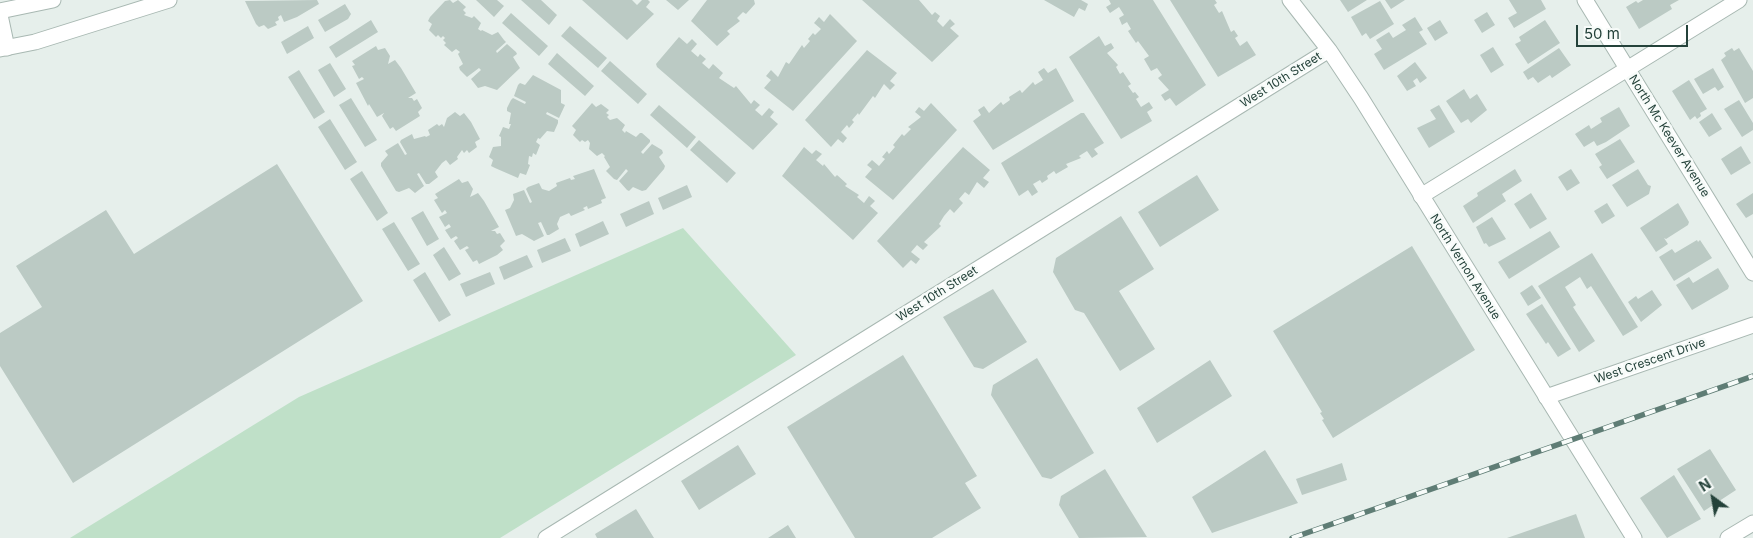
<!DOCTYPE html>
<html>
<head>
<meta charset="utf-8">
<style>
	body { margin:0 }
	#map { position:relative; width:1753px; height:538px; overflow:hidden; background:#e6efeb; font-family:Inter,sans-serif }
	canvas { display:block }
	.north { position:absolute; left:1688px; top:473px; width:50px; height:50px; -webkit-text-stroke:4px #f7fbf9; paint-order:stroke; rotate:328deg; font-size:14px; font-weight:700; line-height:20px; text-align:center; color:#24423a }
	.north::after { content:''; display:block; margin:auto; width:18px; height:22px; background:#24423a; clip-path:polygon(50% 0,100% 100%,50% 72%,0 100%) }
	.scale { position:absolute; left:1576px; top:25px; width:112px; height:22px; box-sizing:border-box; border:2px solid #24423a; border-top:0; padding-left:6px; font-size:15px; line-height:18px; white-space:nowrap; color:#24423a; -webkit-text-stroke:4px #f7fbf9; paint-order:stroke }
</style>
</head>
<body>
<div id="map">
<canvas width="1753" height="538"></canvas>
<div class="north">N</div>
<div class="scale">50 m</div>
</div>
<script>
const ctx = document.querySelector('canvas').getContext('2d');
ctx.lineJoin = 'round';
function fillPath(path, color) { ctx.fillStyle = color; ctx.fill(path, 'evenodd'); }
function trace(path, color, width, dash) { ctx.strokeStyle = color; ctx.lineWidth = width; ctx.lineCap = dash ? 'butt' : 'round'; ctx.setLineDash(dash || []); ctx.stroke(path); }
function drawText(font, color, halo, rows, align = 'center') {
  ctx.font = font + ' Inter,sans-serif'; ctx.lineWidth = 5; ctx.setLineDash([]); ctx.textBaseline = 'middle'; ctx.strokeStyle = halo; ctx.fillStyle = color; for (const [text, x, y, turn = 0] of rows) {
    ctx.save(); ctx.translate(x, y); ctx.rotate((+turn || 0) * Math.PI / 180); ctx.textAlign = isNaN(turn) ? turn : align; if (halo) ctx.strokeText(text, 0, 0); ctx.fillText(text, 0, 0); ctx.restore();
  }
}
fillPath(new Path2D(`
	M683 228 796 355 500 538H70L299 397Z`), '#bfe0c8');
fillPath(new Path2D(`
	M317 0 319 4 297 17 284 22 281 15 278 17 279 20 275 22 277 25 268 29 264 25 259 27 256 24 245 1Z
	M450 0 453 3 458 0 466 7 463 10 466 13 464 15 472 18 474 16 481 23 478 29 481 31 482 30 492 35 498 32 504 40 506 42 496 51 497 53 507 44 516 52 517 54 513 57 520 68 497 90 485 86 478 88 471 79 481 70 479 68 467 77 460 70 459 67 463 64 458 54 460 52 456 49 452 52 444 45 446 43 443 40 445 38 443 36 441 38 438 35 436 37 429 30 432 24 428 21 430 17 445 1Z
	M476 0H497L504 6 494 17Z
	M521 0H541L557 15 549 25Z
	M582 0H632L637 5 642 0H648L650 2 646 7 654 14 627 40Z
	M666 0H689L678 10Z
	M707 0H754L755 4 746 14 743 12 737 18 740 21 727 31 730 34 717 46 691 21Z
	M862 0H919L932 15 935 12 940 16 937 21 943 27 950 19 955 24 950 28 959 36 932 62Z
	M1044 0H1081L1088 4 1085 11 1079 8 1074 17Z
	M1109 0H1153L1206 85 1176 106 1170 98 1165 101 1161 95 1169 90 1158 78 1162 75 1157 68 1151 71 1144 59 1149 56 1138 41 1136 43 1128 31 1131 29 1127 22 1122 25 1119 18 1124 15 1119 7 1110 13 1106 7 1111 4Z
	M1170 0H1215L1217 3 1214 5 1219 13 1222 11 1231 32 1234 30 1238 36 1235 38 1240 46 1247 41 1256 55 1218 77Z
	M1340 0H1367L1348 12Z
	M1385 0H1405L1391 9Z
	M1509 0H1541L1546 9 1514 28 1508 18 1517 13Z
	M1643 0H1679L1670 5 1672 9 1639 29 1626 7 1636 1 1638 3Z
	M1380 1 1394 24 1370 39 1366 33 1362 36 1351 17Z
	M345 4 351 14 348 19 325 32 318 20Z
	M1487 12 1495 25 1482 33 1474 20Z
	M511 13 548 46 539 56 502 23Z
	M830 14 857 41 793 111 764 88 771 80 766 76 771 70 778 77 786 62 789 64 802 45 804 48 810 41 808 39 813 33 815 35 821 29 814 23 819 17 824 22Z
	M1415 17 1423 30 1419 32 1427 44 1384 70 1374 54 1382 49 1376 40 1389 32 1393 38 1406 30 1402 25Z
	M371 20 378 32 336 58 329 47Z
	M1440 20 1448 33 1435 41 1427 28Z
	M1545 20 1560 43 1528 64 1515 44 1521 41 1519 37Z
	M308 26 314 38 287 54 281 42Z
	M570 26 607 58 598 68 561 36Z
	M1099 36 1105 46 1111 43 1114 48 1107 53 1118 65 1116 67 1120 74 1123 72 1131 84 1128 86 1133 93 1135 92 1139 97 1136 99 1141 107 1149 102 1153 108 1147 112 1152 121 1121 139 1069 57Z
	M679 37 687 44 692 39 697 44 691 51 698 57 700 54 706 59 702 63 709 69 713 64 723 73 719 78 734 88 736 86 751 104 754 100 760 105 755 110 762 116 769 108 774 112 770 117 778 124 753 150 657 67 656 64Z
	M376 46 378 50 385 48 390 56 388 64 395 60 401 68 416 93 408 98H412L414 101 417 99 422 108 418 112 420 116 396 131 393 127 390 129 382 116 384 113 377 117 369 104 368 106 356 83 364 79 362 77 359 79 352 66 355 65 352 61Z
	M1493 47 1504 65 1491 73 1480 55Z
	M1559 48 1571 65 1552 78 1550 75 1538 83 1533 77 1528 80 1523 72Z
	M1732 48 1734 51 1739 48 1753 71V98L1745 103 1721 60 1726 56 1724 53Z
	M867 50 897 73 890 81 895 85 890 90 884 84 875 98 873 96 859 115 858 113 852 120 854 122 849 128 847 125 841 132 847 138 843 143 838 139 831 147 805 120Z
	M557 53 594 86 585 96 548 64Z
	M610 61 647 94 638 104 601 71Z
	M1415 62 1427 78 1420 83 1417 78 1413 81 1416 86 1407 91 1397 76Z
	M330 63 346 89 334 97 318 70Z
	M1044 68 1048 73 1056 68 1074 101 993 150 973 121 981 115 978 110 984 106 989 113 1001 102 1003 105 1010 100 1009 97 1020 90 1022 93 1033 82 1035 85 1043 80 1038 72Z
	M1713 68 1724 87 1718 91 1715 87 1703 94 1694 79Z
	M299 70 325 112 314 119 288 77Z
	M533 75 561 90V103L565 105 559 118 547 112 546 114 558 120V123L554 132 547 131 540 139 538 138 536 142 540 145 536 155 533 153 532 157 529 156 528 164 530 165 526 175 520 173 518 178 495 168 491 166 493 160 489 157 493 147 501 146V137L499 136 503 127 509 129 511 124H509L511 113 507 111V108L511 100 513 98 525 104 526 102 514 96 518 85 520 83 525 85Z
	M1689 80 1707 109 1700 113 1701 116 1697 119 1695 116 1690 120 1672 91Z
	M1464 89 1470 99 1477 94 1487 110 1471 123 1468 119 1461 123 1446 101Z
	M351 98 377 140 365 147 339 105Z
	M1739 100 1753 123V130L1742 137 1724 109Z
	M592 103 596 107 601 104 609 110 606 113 609 115 607 117 610 120 617 118 625 125 622 130 625 133 626 131 636 137 640 133H642L650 140V142L641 152 643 154 652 144 662 150 663 153 659 157 665 166 664 169 646 190 642 191 633 187 629 191 627 190 619 181 628 171 626 169 617 180 614 179 606 171 610 167 604 157 605 156 602 153 597 156 589 149 590 143 588 140 585 142 582 140 580 142 573 135 576 130 572 126Z
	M931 103 957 130 893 200 865 177 872 169 867 165 872 160 879 166 885 159 882 157 887 151 889 154 895 147 893 145 902 134 904 136 911 129 908 127 921 117 915 112 919 107 924 111Z
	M659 105 696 137 687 148 650 115Z
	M1439 105 1455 132 1429 148 1417 128 1436 119 1430 110Z
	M1619 107 1630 126 1606 142 1597 146 1594 141 1584 147 1575 134 1589 125 1591 129 1602 122 1600 118Z
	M455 112 460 116 464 113 471 122 480 139 475 142 477 147 469 153 467 150 464 153 462 150 457 157 458 159 450 165 446 160 442 163 435 172 438 177 429 184H426L419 173 417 174 424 186 415 193 409 188 399 192 396 191 381 166V163L388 155 385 151 398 143 405 155 407 154 400 142 401 140 412 134 414 139 425 136 426 137 430 135 428 130 437 124 439 126 442 124 444 127 447 118Z
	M1081 113H1084L1104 143 1094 149 1098 154 1092 158 1087 151 1079 156 1081 158 1066 164 1068 167 1056 174 1054 171 1047 176 1048 179 1042 183 1040 180 1033 184 1038 192 1032 196 1028 190 1019 196 1001 163Z
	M1712 113 1722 129 1709 137 1699 122Z
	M330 119 357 162 345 170 318 127Z
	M1620 139 1635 162 1607 179 1599 167 1602 165 1595 154Z
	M699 140 736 173 727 183 690 150Z
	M1741 146 1751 163 1731 175 1721 159Z
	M804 147 812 154 816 150 822 154 816 160 823 166 824 164 835 177 837 175 847 184 845 186 859 195 857 197 864 203 869 196 875 201 870 206 878 213 853 240 782 176Z
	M963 147 990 170 983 178 989 182 984 188 977 182 969 195 965 192 959 199 963 203 954 213 950 209 944 216 939 224 941 226 924 242 928 245 923 250 917 245 911 252 920 259 916 264 911 260 903 268 877 241Z
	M277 164 363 301 73 483 0 366V333L42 307 16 266 106 210 134 254Z
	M594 169 606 198 601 200 602 203 588 209 587 206 583 208 585 210 571 216 569 213 560 217 557 224 559 229 549 235H547L541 222 538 223 544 236 534 241 522 234 516 236 505 210 510 208 514 200 513 194 524 190 530 203 532 202 526 189 528 187 539 183 542 189 549 191 557 186 556 183 570 178 571 180 575 179 573 176Z
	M1515 169 1522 181 1502 194 1506 201 1473 223 1463 206 1478 196 1477 193Z
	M1571 169 1580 183 1567 191 1558 177Z
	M1638 169 1648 185 1651 186 1649 194 1627 207 1612 185Z
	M362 171 388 213 377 221 350 179Z
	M1197 175 1219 210 1160 247 1138 212Z
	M459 179 462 183 468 181 473 189 470 197 478 193 484 201 499 227 491 231H495L497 234 500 233 505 241 500 246 503 250 497 255 479 264 477 260 473 262 465 250 469 248 467 246 460 250 454 241 458 238 456 236 451 239 445 230 451 227 449 224 445 227 439 217 447 213 445 210 442 213 434 200 438 198 435 194Z
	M687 185 692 197 663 210 658 198Z
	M1531 193 1547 219 1530 229 1514 204Z
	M1753 193V214L1746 218 1736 204Z
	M649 201 654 214 626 227 620 214Z
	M1607 203 1615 216 1602 224 1594 211Z
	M1678 203 1689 222 1688 225 1666 239 1664 238 1668 244 1656 252 1640 228Z
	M423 211 439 239 427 246 411 218Z
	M1121 216 1154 269 1119 291 1155 349 1120 371 1084 313 1075 310 1053 272 1056 258Z
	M1492 217 1506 239 1489 247 1486 243 1484 244 1476 227Z
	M603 221 609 234 580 247 575 234Z
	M394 222 420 264 408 271 382 229Z
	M1550 231 1560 247 1509 279 1498 262Z
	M565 238 571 251 542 263 537 250Z
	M1697 240 1698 242 1700 240 1712 258 1674 281 1659 257 1672 249 1675 253Z
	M1412 246 1475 350 1333 438 1322 420 1324 419 1320 413 1322 412 1273 331Z
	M444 247 461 274 449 281 433 255Z
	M1592 253 1638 327 1623 336 1591 286 1587 289 1580 277 1565 287 1576 305 1573 307 1595 341 1579 352 1538 286Z
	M527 255 533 267 504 280 499 267Z
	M1718 268 1729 286 1728 289 1692 310 1676 285 1689 277 1693 283Z
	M425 272 451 315 439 322 413 280Z
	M490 272 495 284 466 297 460 284Z
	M1532 285 1541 298 1528 306 1520 293Z
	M993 289 1027 342 983 369 974 367 943 317Z
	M1652 290 1662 305 1641 322 1628 302 1636 296 1638 299Z
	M1542 304 1571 349 1558 357 1548 342 1546 344 1526 314Z
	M903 355 977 476 965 483 981 508 932 538H855L787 427Z
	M1037 358 1094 453 1051 479 1042 477 991 395 993 385Z
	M1210 360 1232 396 1157 443 1137 408Z
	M738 445 756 474 699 510 681 481Z
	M1710 449 1736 490 1704 511 1677 469Z
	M1265 450 1298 503 1212 533 1192 497Z
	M1342 463 1347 480 1302 495 1296 479Z
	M1105 469 1127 505 1147 537 1079 538 1059 505 1061 496Z
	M1674 475 1701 519 1667 538 1640 498Z
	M636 509 654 538H597L595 534Z
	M1576 514 1585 538H1507Z
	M788 525 796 538H768Z`), '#bbcac4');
const minor = new Path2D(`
	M1585 0 1753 273
	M0 15 7 48
	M1421 196 1739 0
	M1546 397 1753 325
	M1728 538 1753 523`);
const tertiary = new Path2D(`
	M1290 0 1329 50 1361 98 1634 538
	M0 11 53 0
	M0 49 35 42 169 0
	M546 538 1329 50`);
trace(minor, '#a8b8b2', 17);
trace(tertiary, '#a8b8b2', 17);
trace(minor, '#fff', 15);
trace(tertiary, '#fff', 15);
const rail = new Path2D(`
	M1292 538 1753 376`);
trace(rail, '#5f7d75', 5.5);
trace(rail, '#f7fbf9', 4, [11]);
drawText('12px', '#24423a', '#f7fbf9', [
	["West 10th Street",1281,80,-32],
	["North Mc Keever Avenue",1669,136,58],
	["North Vernon Avenue",1465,267,58],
	["West 10th Street",937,294,-32],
	["West Crescent Drive",1650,361,-19]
]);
</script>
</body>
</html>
